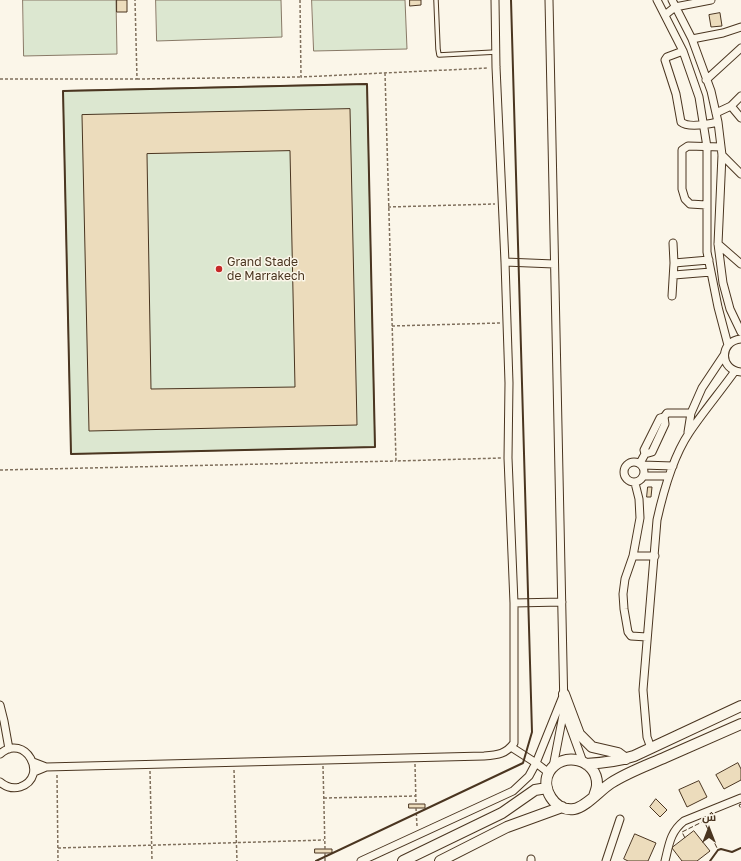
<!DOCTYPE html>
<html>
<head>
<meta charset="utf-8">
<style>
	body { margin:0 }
	#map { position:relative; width:741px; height:861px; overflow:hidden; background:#fbf6e9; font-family:"Golos Text",Cairo,sans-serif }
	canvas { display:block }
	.north { position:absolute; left:689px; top:809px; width:40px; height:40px; -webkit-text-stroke:3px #fbf6e9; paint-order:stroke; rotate:0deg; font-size:11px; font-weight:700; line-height:16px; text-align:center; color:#4a3520 }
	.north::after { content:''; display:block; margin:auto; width:14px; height:18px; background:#4a3520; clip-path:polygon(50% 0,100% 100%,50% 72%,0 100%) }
</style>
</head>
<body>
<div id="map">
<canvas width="741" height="861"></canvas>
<div class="north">ش</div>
</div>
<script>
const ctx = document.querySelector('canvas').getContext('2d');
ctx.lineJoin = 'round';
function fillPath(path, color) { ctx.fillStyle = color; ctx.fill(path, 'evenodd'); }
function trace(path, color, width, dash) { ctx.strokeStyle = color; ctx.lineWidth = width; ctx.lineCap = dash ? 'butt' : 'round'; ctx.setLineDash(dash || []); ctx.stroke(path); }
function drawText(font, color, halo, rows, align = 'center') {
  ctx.font = font + ' "Golos Text",sans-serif'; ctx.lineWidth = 3; ctx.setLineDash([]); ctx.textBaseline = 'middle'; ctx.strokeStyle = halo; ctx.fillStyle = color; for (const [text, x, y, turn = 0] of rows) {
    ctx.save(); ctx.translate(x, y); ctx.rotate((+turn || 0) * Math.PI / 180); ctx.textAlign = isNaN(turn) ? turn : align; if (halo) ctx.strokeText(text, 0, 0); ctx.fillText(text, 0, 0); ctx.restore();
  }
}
const green = new Path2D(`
	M23 0H116L117 54 24 56Z
	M156 0H281L282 37 157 41Z
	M312 0H405L407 49 314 51Z
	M367 84 375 447 71 454 63 91Z`);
fillPath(green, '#dce7d0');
trace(green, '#887966', 1);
const building = new Path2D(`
	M117 0H127V12H117Z
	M410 0H421V5L410 6Z
	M720 13 722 26 711 27 709 15Z
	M350 109 357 425 89 431 82 115ZM290 151 295 387 151 389 147 154Z
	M648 487H652L651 497H647Z
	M738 763 741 769V780L724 789 716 775Z
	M699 781 707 797 687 807 679 790Z
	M656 799 667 810 660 817 650 807Z
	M409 804H425V808H409Z
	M694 831 710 851 697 861H682L672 848Z
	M635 834 656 843 648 861H628L624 859Z
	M315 849H332V853H315Z`);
fillPath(building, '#ecdcbc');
trace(building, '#4a3520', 1);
const lane = new Path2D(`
	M436 0 438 49 439 55 496 52`);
const street = new Path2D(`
	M549 0 564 710 553 767
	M657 0 683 51 699 97 707 147V252L718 307 728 345
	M672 0 692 39 711 91 718 122 722 155 718 244 723 283 730 309 741 332
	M665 15 675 7 711 0
	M692 39 723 33 741 27
	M683 51 667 57 665 60 676 94 681 122C688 128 709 124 718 122
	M706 80 741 48
	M731 106 741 118
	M716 113 731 106 741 96
	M722 155 741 174
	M706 205 690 204 685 199 682 189V150L688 146 721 147
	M718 244 741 264
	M505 262 554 264
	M674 263 709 260
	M674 275 711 272
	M672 296 674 263 673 243
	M741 339C719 341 719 370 741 372
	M688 432 691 413 702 388 724 355
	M645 454 652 452 665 424 664 417
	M624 472a10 10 0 1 1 20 0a10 10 0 1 1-20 0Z
	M640 463 645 454 644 450 660 418 664 417 667 413H691
	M642 465 673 466
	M644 476H669
	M635 483 639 499 640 518 633 556 625 579 623 594 624 609 628 632 631 636 647 637
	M633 556H655
	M514 603 562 602
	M0 705 4 721 9 749
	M564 710 583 762
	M511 747 536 763 563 696
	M651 748 647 737 643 690 657 520C663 493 673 457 689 433 703 412 720 392 735 371
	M0 754C25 732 50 777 20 787 13 789 6 787 0 782
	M33 762 46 767 34 772
	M46 767 484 756C498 755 506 754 514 743V603L508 458 509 383 505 262 496 67 495 0
	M361 861 513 791 529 776 536 763 549 773
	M531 861V859
	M606 861 620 819
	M665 861C669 845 670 832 684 821L741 798`);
const secondary = new Path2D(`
	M564 694 579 734 592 747 618 753 626 759
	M586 764C603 763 619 761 634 756L741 706
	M594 796C595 793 597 788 597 785 598 759 562 750 549 772 540 788 555 812 574 809 586 807 600 790 611 783 628 772 648 765 666 757 691 746 716 735 741 724
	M403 861 502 813 535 790 547 788
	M440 861 507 827 562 807`);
trace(lane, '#4a3520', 5.5);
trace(street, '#4a3520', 9);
trace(secondary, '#4a3520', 12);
trace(new Path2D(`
	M300 0 301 77 488 68
	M385 73 396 461 502 458
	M0 79H137L135 0
	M137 79 301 77
	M388 207 495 204
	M392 326 500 323
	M0 470 396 461
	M415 764 416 804
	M323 766 325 849
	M234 770 237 861
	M150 771 152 861
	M57 775 58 861
	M324 798 416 796
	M416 808 417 826
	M58 848 324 840
	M325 853V861`), '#7f6f5c', 1.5, [3, 2]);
trace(lane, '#fbf6e9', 3.5);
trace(street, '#fbf6e9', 7);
trace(secondary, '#fbf6e9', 10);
trace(new Path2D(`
	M741 804 739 805 741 809
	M685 838 682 832 704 821 718 850`), '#4a3520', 1, [5, 2]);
trace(new Path2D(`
	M367 84 375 447 71 454 63 91Z
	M316 861 523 763 532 732 511 0
	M710 861 718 850 721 849 732 852 741 848`), '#4a3520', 2);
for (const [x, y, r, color] of [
	[219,269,4,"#c62828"]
]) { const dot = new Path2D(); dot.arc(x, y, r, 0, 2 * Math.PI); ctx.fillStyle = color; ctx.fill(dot); trace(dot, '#fbf6e9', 1.5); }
drawText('12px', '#4a3520', '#fbf6e9', [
	["Grand Stade",227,262],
	["de Marrakech",227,276]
], 'left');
</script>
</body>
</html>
